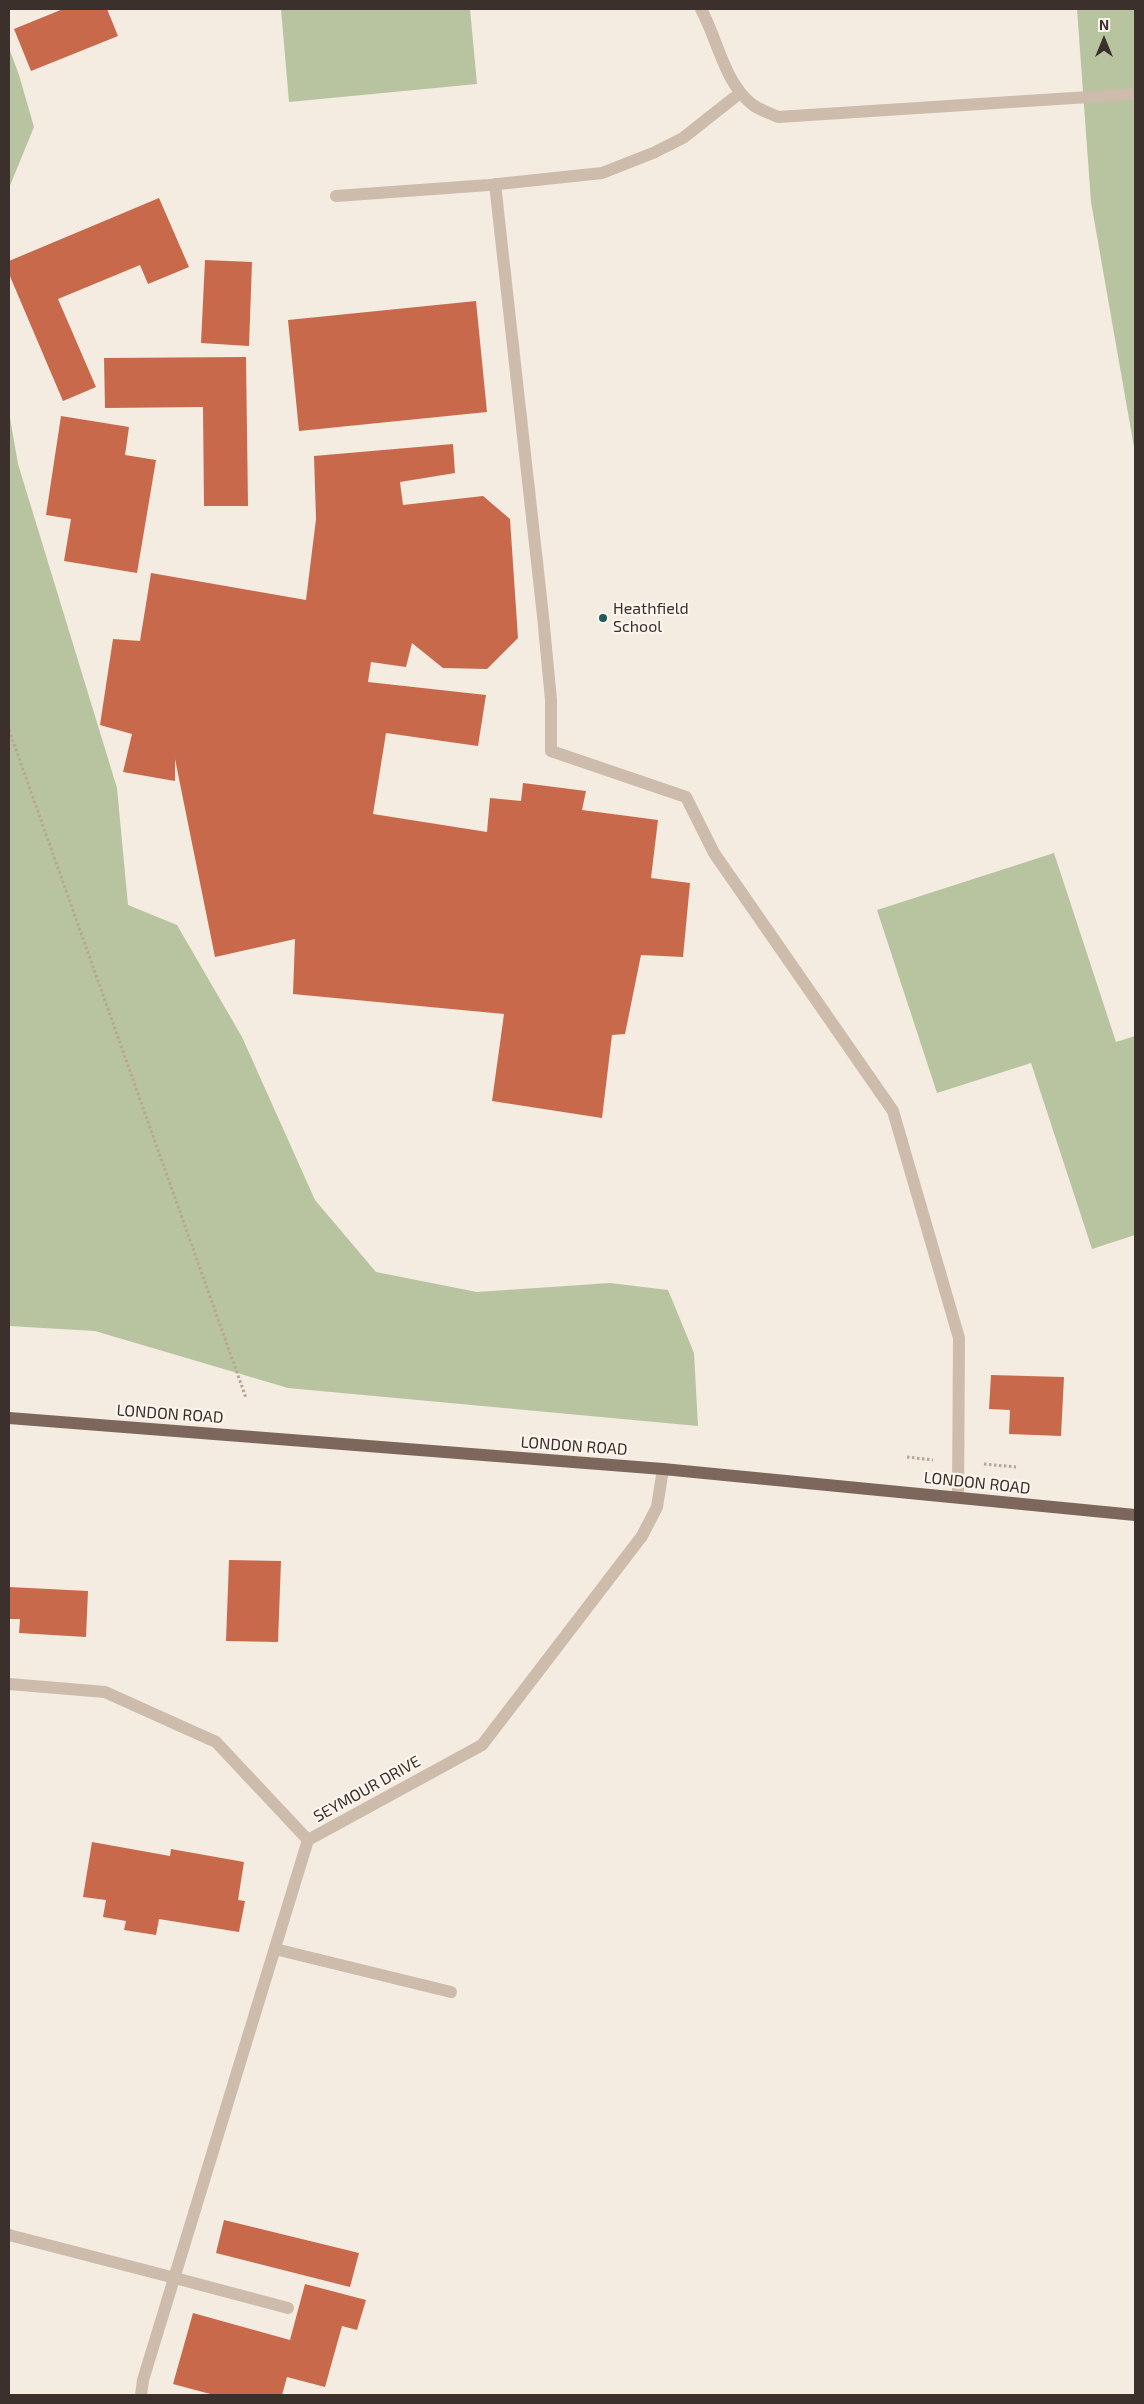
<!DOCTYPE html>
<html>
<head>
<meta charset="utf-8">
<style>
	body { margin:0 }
	#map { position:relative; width:1144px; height:2404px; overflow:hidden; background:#f4ebe1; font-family:"Exo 2",sans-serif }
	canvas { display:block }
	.frame { position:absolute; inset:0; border:10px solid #3b302b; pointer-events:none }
	.north { position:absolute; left:1079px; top:15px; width:50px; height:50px; -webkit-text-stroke:4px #fbf5ee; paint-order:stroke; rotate:0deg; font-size:14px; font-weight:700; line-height:20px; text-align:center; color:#3b302b }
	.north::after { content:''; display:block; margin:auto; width:18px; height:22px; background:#3b302b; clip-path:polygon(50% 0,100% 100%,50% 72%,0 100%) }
</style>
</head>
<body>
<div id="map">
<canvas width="1144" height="2404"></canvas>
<div class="frame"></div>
<div class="north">N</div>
</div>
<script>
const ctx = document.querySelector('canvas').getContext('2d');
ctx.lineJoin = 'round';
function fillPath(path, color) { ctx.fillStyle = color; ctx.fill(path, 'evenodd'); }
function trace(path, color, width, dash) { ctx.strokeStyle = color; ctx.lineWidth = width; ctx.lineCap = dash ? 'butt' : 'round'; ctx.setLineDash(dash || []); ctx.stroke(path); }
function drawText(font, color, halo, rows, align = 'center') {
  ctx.font = font + ' "Exo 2",sans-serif'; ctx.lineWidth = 4.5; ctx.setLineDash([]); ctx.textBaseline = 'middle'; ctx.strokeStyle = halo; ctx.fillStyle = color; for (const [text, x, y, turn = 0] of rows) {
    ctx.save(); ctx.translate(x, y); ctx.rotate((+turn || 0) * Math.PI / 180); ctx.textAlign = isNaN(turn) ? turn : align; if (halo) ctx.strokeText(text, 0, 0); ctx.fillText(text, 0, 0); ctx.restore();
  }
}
fillPath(new Path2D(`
	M281 9H470L477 84 289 102Z
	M1077 9H1135V453L1091 202Z
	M9 48 19 75 34 127 9 188Z
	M9 412 18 464 117 788 128 905 177 925 242 1037 315 1200 376 1272 477 1292 610 1283 668 1290 694 1353 698 1426 288 1388 95 1331 9 1326Z
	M1054 853 1116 1042 1135 1036V1235L1092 1249 1031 1063 937 1093 877 910Z`), '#b8c4a0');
fillPath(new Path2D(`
	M63 9H107L118 36 31 71 14 29Z
	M159 198 189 267 148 284 140 265 58 299 96 387 63 401 9 274V261Z
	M205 260 252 262 249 346 201 343Z
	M476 301 487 412 299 431 288 320Z
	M246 357 248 506H204L203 407 105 408 104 358Z
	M61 416 129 427 125 455 156 460 137 573 64 561 71 519 46 515Z
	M453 444 455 473 400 482 403 505 483 496 510 519 518 638 487 669 443 668 412 643 406 667 371 662 368 682 486 695 478 746 386 733 373 814 487 832 490 798 521 801 523 783 586 791 582 810 658 820 651 878 690 883 683 957 641 955 625 1034 612 1035 602 1118 492 1101 504 1014 293 994 295 939 215 957 175 759V781L123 772 132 734 100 725 113 639 140 641 151 573 306 600 316 519 314 456Z
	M991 1375 1064 1377 1061 1436 1009 1434 1010 1410 989 1409Z
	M229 1560 281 1561 278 1642 226 1641Z
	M9 1587 88 1591 86 1637 19 1633 20 1619H9Z
	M92 1842 170 1856 171 1849 244 1862 238 1900 245 1901 239 1932 159 1919 156 1935 124 1930 126 1921 103 1917 106 1900 83 1897Z
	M224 2220 359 2253 350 2287 216 2253Z
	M305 2284 366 2300 357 2330 342 2326 325 2387 287 2377 282 2395H214L173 2384 193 2313 290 2340Z`), '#c8694b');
trace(new Path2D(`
	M9 730 246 1398
	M907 1457 933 1460
	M984 1464 1016 1467`), '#b9a596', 3, [2.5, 2.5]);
trace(new Path2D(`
	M701 9C718 40 724 83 753 105 760 110 770 113 778 117L1135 94
	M495 184 543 616 551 700V751L686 797 714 853 893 1111 959 1338 958 1497
	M336 196 489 185 602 173 653 153 683 138 740 93
	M275 1949 451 1992
	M175 2278 288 2308`), '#cdbbac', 12);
trace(new Path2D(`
	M9 1684 105 1692 216 1742 308 1840
	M9 2235 175 2278
	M141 2395 143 2380 308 1840 482 1745 642 1536 657 1507 663 1469`), '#cdbbac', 12);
trace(new Path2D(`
	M9 1418 663 1469 1135 1515`), '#7d675c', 12);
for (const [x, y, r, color] of [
	[603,618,5,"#1f5a5e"]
]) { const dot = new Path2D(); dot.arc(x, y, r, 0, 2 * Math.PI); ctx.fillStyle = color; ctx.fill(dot); trace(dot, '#fbf5ee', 2); }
drawText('16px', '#3b302b', '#fbf5ee', [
	["Heathfield",613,609],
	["School",613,627]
], 'left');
drawText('16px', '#3b302b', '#fbf5ee', [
	["LONDON ROAD",170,1414,4],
	["LONDON ROAD",574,1446,4],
	["LONDON ROAD",977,1483,6],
	["SEYMOUR DRIVE",367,1789,-29]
]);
</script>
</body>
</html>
